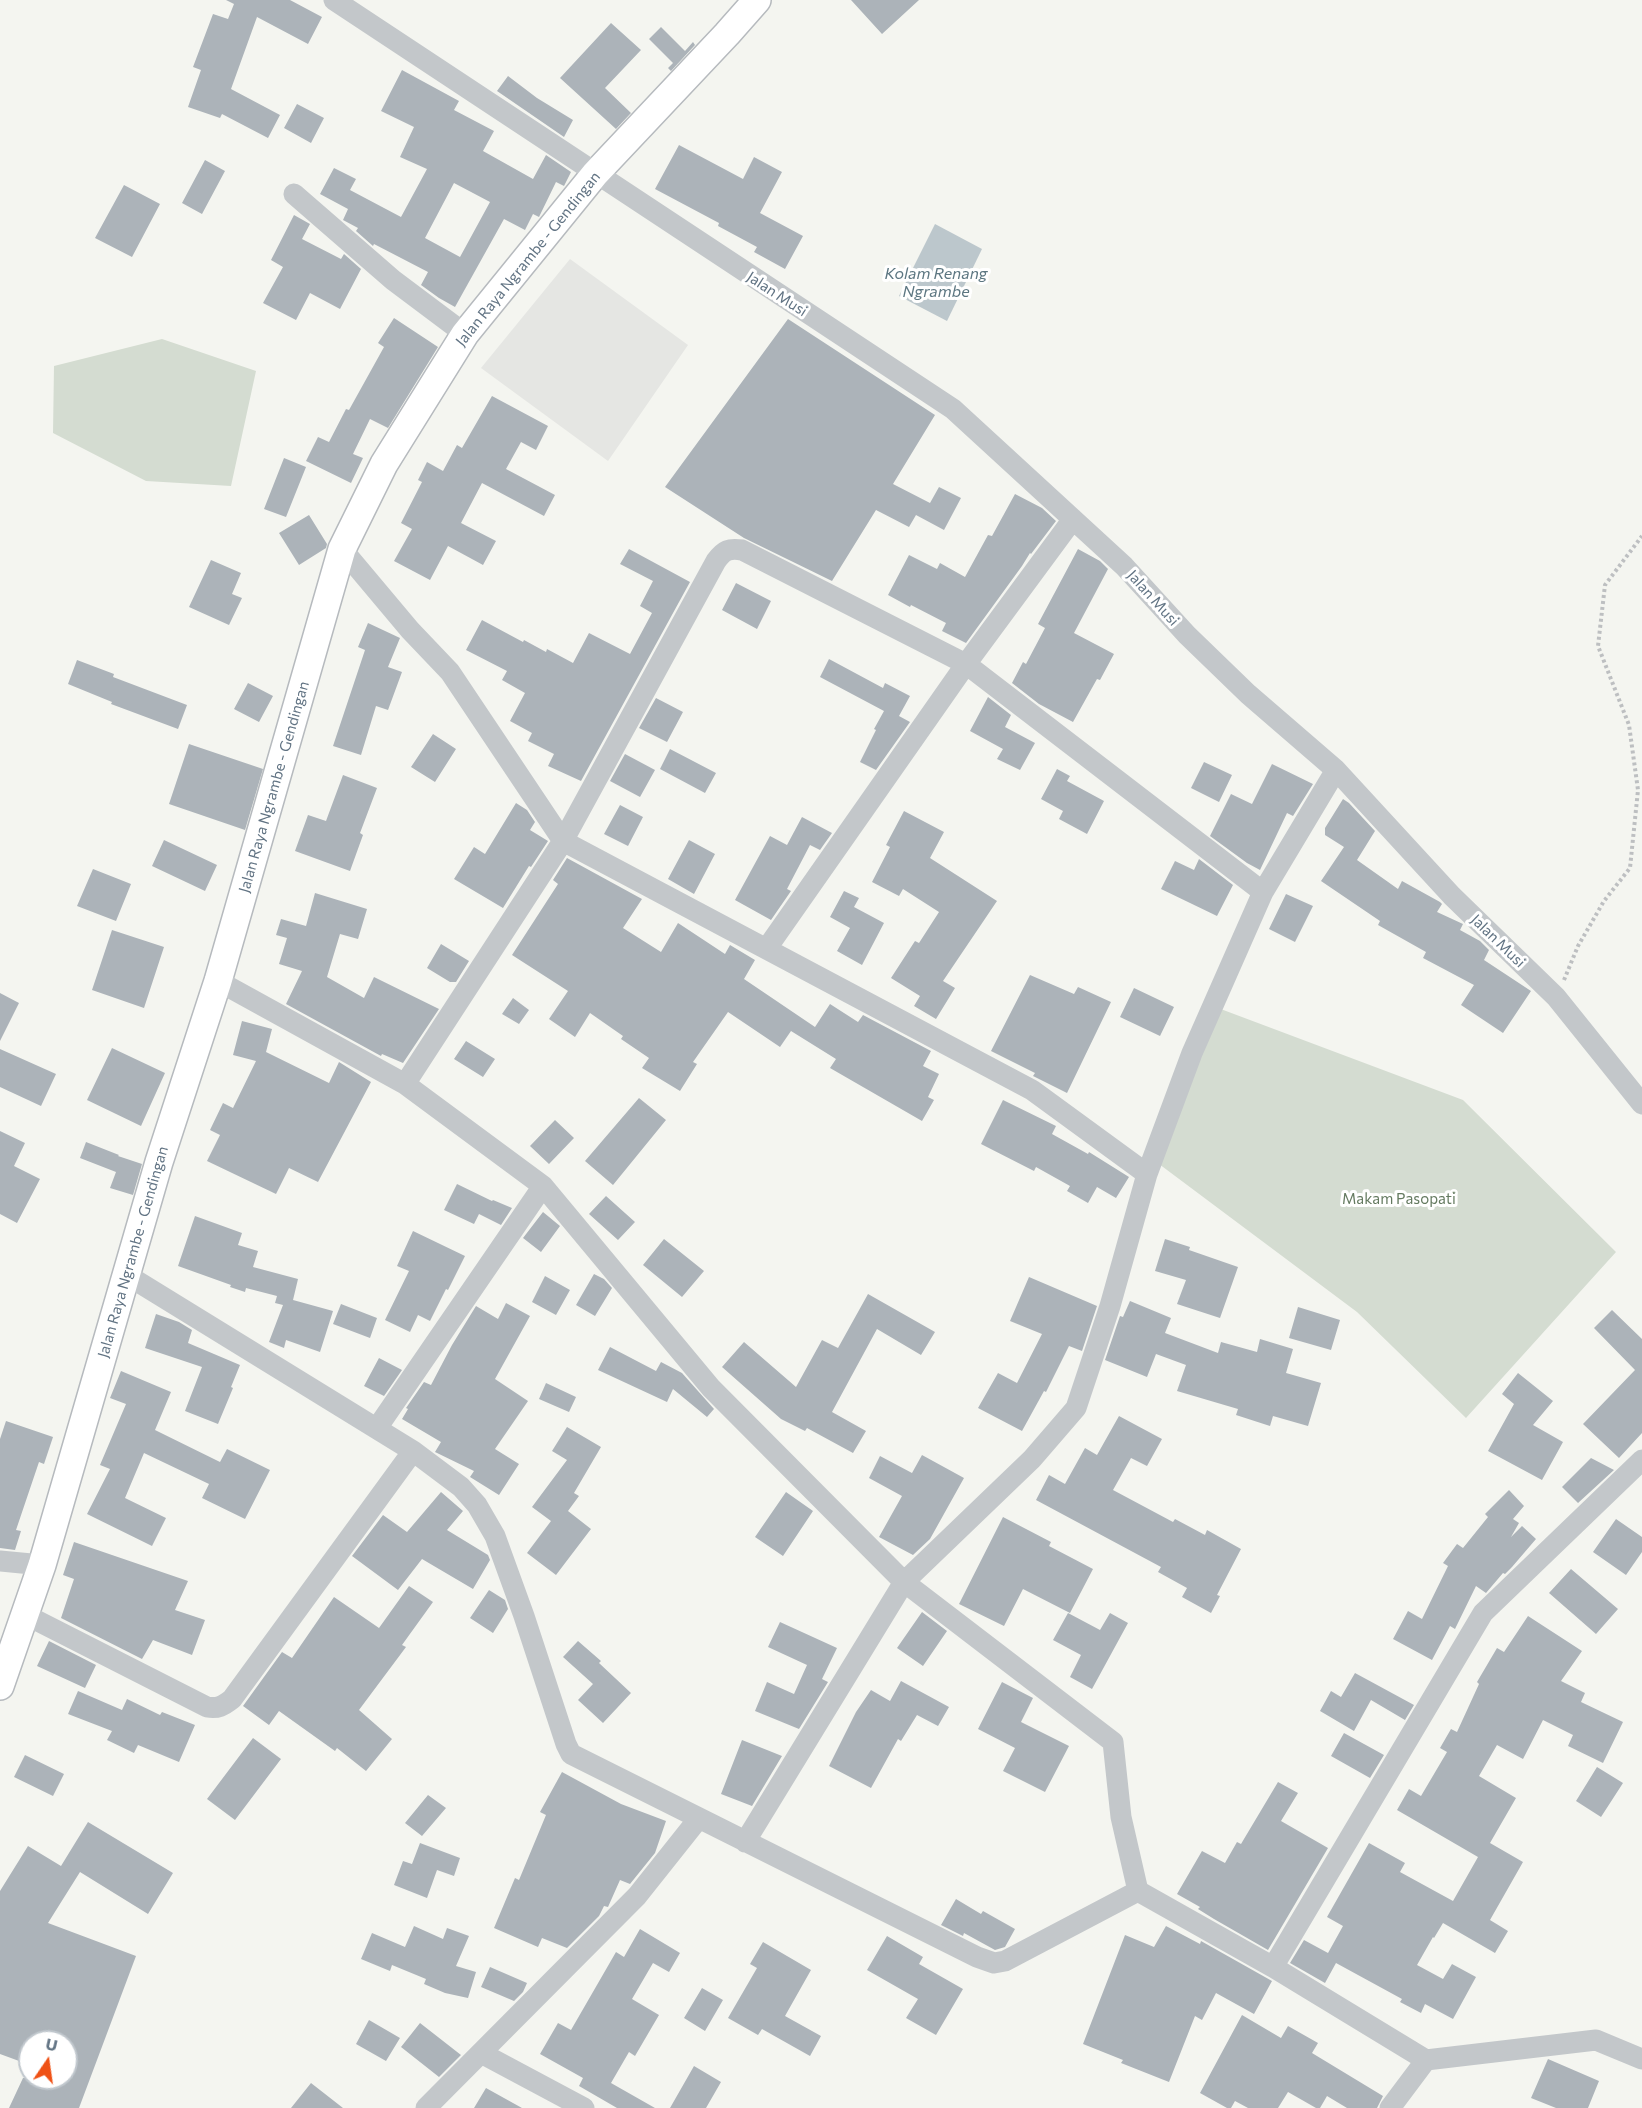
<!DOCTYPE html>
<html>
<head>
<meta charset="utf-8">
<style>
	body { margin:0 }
	#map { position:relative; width:1642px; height:2108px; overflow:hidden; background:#f4f5f0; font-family:Commissioner,sans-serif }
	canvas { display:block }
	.north { position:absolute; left:18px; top:2030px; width:60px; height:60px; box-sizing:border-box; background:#fff; border:2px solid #c0c7cd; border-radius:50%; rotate:13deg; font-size:16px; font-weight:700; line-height:24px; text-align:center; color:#617383 }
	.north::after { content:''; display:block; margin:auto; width:21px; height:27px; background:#ef5115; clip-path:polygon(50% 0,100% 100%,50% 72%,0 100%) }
</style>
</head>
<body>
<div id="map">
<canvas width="1642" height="2108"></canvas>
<div class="north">U</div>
</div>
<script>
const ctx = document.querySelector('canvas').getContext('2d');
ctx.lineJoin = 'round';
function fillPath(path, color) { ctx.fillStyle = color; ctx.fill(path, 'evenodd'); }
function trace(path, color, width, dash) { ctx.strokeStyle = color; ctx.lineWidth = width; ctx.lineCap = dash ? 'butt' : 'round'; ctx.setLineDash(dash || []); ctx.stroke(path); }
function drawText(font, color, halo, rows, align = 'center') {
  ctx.font = font + ' Commissioner,sans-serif'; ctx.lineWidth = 6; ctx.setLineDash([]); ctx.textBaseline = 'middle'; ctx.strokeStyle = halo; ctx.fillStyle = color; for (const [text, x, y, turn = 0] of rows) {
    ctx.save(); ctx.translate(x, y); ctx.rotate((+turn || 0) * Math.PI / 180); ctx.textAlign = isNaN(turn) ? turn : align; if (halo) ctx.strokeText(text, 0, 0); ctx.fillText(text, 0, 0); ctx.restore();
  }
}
fillPath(new Path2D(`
	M570 259 688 345 608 461 481 368Z`), '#e5e6e3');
fillPath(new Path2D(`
	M162 339 256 371 231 486 146 481 53 433 54 366Z
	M1218 1008 1463 1100 1616 1252 1466 1418 1357 1312 1159 1164Z`), '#d4dcd1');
fillPath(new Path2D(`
	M935 224 982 249 947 321 899 296Z`), '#bcc7cc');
fillPath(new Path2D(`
	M226 0H290L322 17 308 44 257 17 231 89 280 115 268 138 222 114 220 118 188 107 201 70 193 67 213 14 228 19 234 4Z
	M851 0H919L882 34Z
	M611 23 641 50 605 88 631 113 616 129 560 78Z
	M661 27 685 51 693 42 695 45 671 71 668 68 673 63 649 39Z
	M402 70 459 101 454 110 494 131 483 151 533 179 546 155 571 172 564 186 556 182 539 217 533 214 525 230 504 219 455 307 439 298 421 285 428 272 374 244 373 246 356 231 358 228 343 220 348 209 320 194 334 168 356 179 350 190 401 217 427 169 400 157 414 127 381 111ZM454 183 490 202 460 257 425 238Z
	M508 76 537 98 573 120 564 137 497 91Z
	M297 104 324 118 311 143 284 128Z
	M679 145 743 179 754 157 782 172 760 213 803 236 785 269 754 252 757 247 718 226 719 223 655 189Z
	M205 160 225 171 202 214 182 203Z
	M124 185 160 204 132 257 95 238Z
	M294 215 310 224 302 239 341 259 344 254 361 269 340 309 310 293 296 320 263 303 283 267 271 260Z
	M394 318 438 347 388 428 370 419 353 454 363 458 351 483 306 461 318 437 329 442 346 409 349 410 384 347 378 343Z
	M788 319 935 415 893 484 930 503 939 487 961 498 944 530 916 515 909 527 876 510 832 581 744 538 665 487Z
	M492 396 548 426 536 450 521 442 506 469 555 495 544 516 482 483 461 523 496 541 483 565 448 546 430 580 394 561 412 529 401 523 422 482 418 480 427 462 443 471 457 445 462 448Z
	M284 458 306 467 286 517 264 509Z
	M1015 494 1042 508 1056 521 1031 554 1030 553 1022 566 966 643 942 631 946 623 911 605 910 607 888 595 909 555 937 569 940 563 965 577 988 535 992 536Z
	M309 515 327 544 326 548 299 565 279 533Z
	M629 549 690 582 581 781 548 766 554 754 528 741 532 733 510 721 525 693 502 680 507 671 466 650 482 620 523 642 524 640 546 652 547 649 573 663 589 633 630 654 652 613 640 606 653 581 620 564Z
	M1078 549 1100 561 1108 569 1074 633 1114 654 1100 680 1097 679 1073 722 1039 704 1012 683 1023 662 1026 664 1045 628 1038 624Z
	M211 560 241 573 232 594 242 598 229 625 189 607Z
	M736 583 771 601 757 629 722 610Z
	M368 623 400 638 388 667 402 672 388 710 376 706 361 755 333 746 365 650 358 647Z
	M829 659 883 688 885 683 910 696 899 716 910 722 876 770 860 762 876 730 874 729 884 711 820 677Z
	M77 660 114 674 113 677 187 705 178 729 111 704 112 702 68 684Z
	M248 683 273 696 259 722 234 709Z
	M988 697 1011 715 1005 727 1035 743 1020 770 997 759 1003 749 970 731Z
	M656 698 683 712 667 742 639 728Z
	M433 734 456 749 435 782 411 767Z
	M189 744 263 769 245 830 169 804Z
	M670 749 716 773 705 793 660 769Z
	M625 754 655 770 640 797 610 781Z
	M1204 762 1232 775 1219 802 1191 788Z
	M1272 764 1313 784 1293 816 1287 813 1260 870 1247 863 1210 836 1231 794 1252 804Z
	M1057 769 1070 776 1067 781 1104 801 1087 834 1059 819 1063 811 1041 799Z
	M343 775 377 788 360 833 363 835 350 871 295 851 308 815 326 821Z
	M1343 799 1349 803 1375 831 1357 860 1398 889 1402 881 1440 902 1442 904 1437 912 1463 924 1460 930 1480 941 1489 950 1484 960 1531 991 1503 1033 1461 1005 1474 985 1423 958 1426 952 1378 925 1380 921 1321 881 1344 847 1325 835V828Z
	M516 803 527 810 535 822 530 830 548 841 531 867 529 866 503 908 454 879 474 847 485 854Z
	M620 805 643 817 628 846 604 834Z
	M904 811 944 832 930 858 997 901 943 981 955 988 936 1019 914 1006 920 996 891 978 915 941 919 943 939 912 903 889 899 896 872 882 890 847 886 845Z
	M802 817 832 833 820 850 810 845 787 889 791 891 771 920 735 900 770 836 787 845Z
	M164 840 217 865 205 891 152 866Z
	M689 840 715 854 694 894 668 879Z
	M567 858 642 899 623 928 661 952 678 923 725 954 730 945 755 960 744 979 815 1027 830 1004 858 1022 863 1015 931 1051 923 1066 939 1074 928 1097 934 1100 922 1121 830 1068 836 1059 791 1031 780 1047 728 1012 693 1062 697 1064 680 1091 642 1068 649 1058 621 1039 623 1036 590 1013 575 1037 549 1019 568 991 512 955 558 884 553 880Z
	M1199 859 1233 885 1217 916 1161 889 1175 861 1194 870Z
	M93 869 131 884 116 921 77 906Z
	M844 891 859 898 854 907 884 923 862 965 837 951 850 928 830 917Z
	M315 893 367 909 358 939 340 934 327 977 364 998 374 977 439 1009 403 1063 382 1054 381 1056 286 1004 302 971 279 964 287 938 276 935 281 919 306 926Z
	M1286 894 1313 906 1295 942 1269 929Z
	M112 930 164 947 144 1008 92 990Z
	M441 944 469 961 456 982H450L427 968Z
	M1030 975 1074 994 1078 987 1111 1002 1067 1093 1033 1076 1035 1073 991 1051Z
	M1134 988 1174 1007 1160 1036 1120 1017Z
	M0 993 19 1003 0 1041Z
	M513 998 529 1010 519 1024 502 1014Z
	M242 1021 272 1029 266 1052 329 1083 339 1062 371 1082 318 1182 289 1168 276 1194 207 1161 220 1135 210 1130 223 1103 233 1108 256 1061 233 1055Z
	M466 1041 495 1059 483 1077 454 1059Z
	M112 1048 165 1073 141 1126 87 1100Z
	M0 1049 56 1074 41 1106 0 1087Z
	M639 1098 666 1120 613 1185 585 1161Z
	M1003 1100 1056 1126 1052 1134 1088 1154 1089 1152 1129 1177 1116 1198 1097 1187 1088 1203 1067 1191 1070 1186 1036 1167 1034 1171 981 1144Z
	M555 1120 574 1138 549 1164 530 1146Z
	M0 1131 25 1143 14 1166 40 1179 17 1223 0 1214Z
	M86 1142 119 1155 118 1156 142 1164 133 1195 110 1188 116 1172 80 1158Z
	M457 1184 492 1201 493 1200 512 1208 501 1225 479 1214 474 1224 444 1210Z
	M606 1196 635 1222 618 1240 589 1214Z
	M543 1212 560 1226 541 1252 523 1238Z
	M195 1216 242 1233 238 1245 258 1251 253 1267 298 1279 293 1300 333 1311 320 1352 286 1340 284 1348 269 1342 283 1305 275 1303 277 1296 246 1288 245 1292 230 1287 231 1285 178 1266Z
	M413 1231 465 1256 448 1290 446 1289 430 1321 418 1315 410 1332 385 1320 409 1271 397 1266Z
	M664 1239 704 1271 682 1297 643 1265Z
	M1165 1239 1190 1247 1189 1250 1238 1267 1220 1318 1177 1304 1186 1280 1155 1271Z
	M594 1274 604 1279 612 1288 595 1316 576 1305Z
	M545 1276 570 1290 556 1315 532 1302Z
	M1029 1277 1097 1306 1082 1351 1069 1346 1046 1392 1044 1391 1022 1431 978 1408 998 1373 1017 1383 1042 1334 1010 1321Z
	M868 1294 935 1332 921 1355 877 1329 832 1412 866 1431 853 1453 807 1428 805 1431 781 1419 722 1367 744 1342 796 1387 822 1340 838 1348Z
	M1130 1301 1171 1318 1165 1333 1218 1353 1221 1342 1257 1352 1260 1339 1293 1349 1286 1373 1321 1383 1308 1426 1273 1416 1270 1426 1236 1415 1238 1409 1177 1391 1186 1365 1156 1354 1147 1377 1105 1360 1120 1316 1123 1317Z
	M506 1303 530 1316 495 1379 528 1401 495 1449 519 1464 499 1495 470 1477 474 1471 435 1452 441 1442 402 1419 408 1409 406 1408 424 1382 431 1385 452 1345 476 1306 498 1319Z
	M341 1304 377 1318 370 1338 333 1324Z
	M1298 1307 1340 1320 1331 1350 1289 1338Z
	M1612 1310 1642 1339V1433L1619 1458 1583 1424 1635 1370 1594 1328Z
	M156 1314 179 1322 192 1330 188 1343 240 1365 231 1387 233 1388 218 1424 185 1411 202 1367 145 1348Z
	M610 1347 656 1371 661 1362 682 1373 714 1409 707 1417 673 1389 667 1402 598 1370Z
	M379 1358 402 1370 384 1396 364 1386Z
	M121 1371 171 1392 155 1430 220 1462 227 1449 270 1470 245 1519 202 1498 209 1484 144 1453 125 1498 166 1518 152 1546 87 1514 110 1469 100 1465 126 1404 110 1398Z
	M1518 1373 1553 1401 1533 1425 1563 1442 1542 1480 1488 1451 1514 1404 1502 1394Z
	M546 1383 576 1397 569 1412 539 1399Z
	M1119 1416 1162 1439 1147 1466 1131 1458 1113 1490 1173 1522 1175 1519 1205 1535 1207 1530 1241 1549 1217 1595 1220 1596 1211 1613 1182 1597 1187 1588 1158 1572 1161 1567 1036 1500 1049 1475 1065 1484 1085 1448 1097 1455Z
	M6 1421 53 1437 44 1464 39 1462 16 1530 21 1531 15 1550 0 1548V1439Z
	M567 1427 601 1447 574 1493 579 1496 568 1511 591 1529 556 1575 527 1553 551 1521 532 1507 567 1460 552 1451Z
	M922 1455 964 1478 930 1539 913 1555 879 1537 902 1496 869 1478 880 1456 912 1473Z
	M1591 1458 1614 1470 1578 1503 1562 1487Z
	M1509 1490 1524 1506 1513 1519 1519 1523 1511 1537 1522 1526 1536 1539 1512 1567 1505 1574 1503 1573 1486 1593 1476 1586 1455 1629 1450 1626 1432 1660 1393 1639 1408 1611 1422 1619 1448 1566 1443 1563 1457 1544 1463 1548 1488 1517 1485 1514Z
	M441 1492 463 1511 447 1530 488 1555 490 1560 473 1589 422 1559 398 1590 352 1556 383 1515 407 1532Z
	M786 1492 813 1511 783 1556 755 1537Z
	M1003 1517 1051 1542 1049 1546 1093 1569 1070 1613 1023 1589 1004 1626 959 1604Z
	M1616 1519 1642 1537V1552L1626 1575 1593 1552Z
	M74 1542 188 1581 175 1610 205 1620 192 1655 153 1640 142 1659 61 1618 74 1579 63 1575Z
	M1571 1569 1618 1609 1596 1634 1549 1593Z
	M409 1586 433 1602 402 1645 406 1647 359 1710 392 1739 366 1771 337 1748 335 1751 279 1711 269 1725 243 1706 282 1652 292 1658 334 1597 379 1628Z
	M489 1590 505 1600 508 1609 493 1633 470 1618Z
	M922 1612 947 1631 923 1666 897 1648Z
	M1068 1613 1100 1630 1110 1613 1128 1623 1092 1689 1070 1677 1081 1655 1053 1640Z
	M1528 1616 1582 1651 1561 1681 1585 1693 1581 1702 1623 1722 1603 1763 1568 1746 1573 1735 1543 1720 1523 1759 1497 1745 1479 1776 1516 1798 1490 1843 1523 1862 1490 1920 1508 1931 1495 1953 1443 1923 1434 1938 1433 1937 1417 1965 1443 1979 1452 1964 1476 1977 1453 2019 1425 2004 1421 2013 1400 2002 1402 1999 1336 1963 1325 1983 1290 1963 1304 1940 1328 1953 1343 1926 1327 1917 1369 1843 1405 1863 1400 1872 1453 1901 1478 1857 1397 1810 1409 1789 1421 1796 1447 1752 1440 1748 1451 1729 1457 1732 1479 1684 1477 1682 1497 1648 1504 1652Z
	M780 1622 837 1648 822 1679 828 1682 799 1729 755 1711 767 1682 794 1694 807 1665 768 1647Z
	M49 1641 96 1665 85 1688 37 1666Z
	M578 1641 601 1661 599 1663 631 1693 603 1723 578 1700 593 1684 563 1657Z
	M1355 1673 1414 1705 1405 1720 1371 1700 1354 1731 1320 1711 1331 1691 1341 1697Z
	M901 1681 949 1707 938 1726 917 1715 901 1741 898 1739 871 1788 829 1766 856 1712 871 1690 890 1701Z
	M1002 1682 1033 1698 1021 1722 1069 1746 1045 1792 1003 1771 1015 1748 978 1729Z
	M78 1691 122 1710 127 1699 160 1715 162 1712 195 1725 179 1762 138 1745 134 1753 107 1740 112 1731 68 1714Z
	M1344 1733 1384 1755 1370 1778 1331 1756Z
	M253 1738 281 1759 235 1820 207 1799Z
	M742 1740 782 1756 752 1806 721 1794Z
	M25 1755 64 1774 53 1796 14 1777Z
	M1597 1767 1623 1783 1601 1817 1576 1801Z
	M562 1772 621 1804 666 1821 655 1853 630 1884 620 1880 608 1907 604 1906 599 1916 567 1948 542 1938 538 1947 494 1928 515 1878 519 1880 546 1815 540 1812Z
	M1278 1782 1298 1793 1281 1821 1328 1848 1268 1950 1214 1919 1198 1909 1200 1907 1177 1894 1202 1851 1225 1863 1237 1842 1241 1844Z
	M428 1795 446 1808 422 1836 405 1823Z
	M88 1822 173 1873 148 1914 80 1872 48 1923 136 1956 79 2108H9L23 2078H66V2042H30V2065L0 2054V1891L28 1846 61 1866Z
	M420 1843 460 1858 454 1876 437 1870 427 1898 394 1885 403 1861 412 1864Z
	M956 1899 981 1914 983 1911 1015 1929 1005 1947 995 1950 964 1933 963 1936 941 1925Z
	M414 1926 443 1939 447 1928 469 1936 456 1966 476 1972 468 1998 445 1993 424 1984 426 1979 392 1965 390 1971 361 1959 372 1933 405 1947Z
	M1166 1926 1200 1944 1201 1941 1272 1981 1254 2014 1216 1993 1202 2020 1195 2016 1169 2082 1121 2063 1123 2060 1083 2044 1125 1935 1154 1947Z
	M640 1929 680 1953 669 1972 653 1963 632 1999 659 2015 635 2056 629 2052 611 2083 655 2108H617L579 2086 583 2078 540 2054 558 2023 571 2030 616 1952 624 1957Z
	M887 1936 923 1957 919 1964 963 1989 936 2035 906 2018 918 1999 867 1970Z
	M763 1942 811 1970 785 2016 821 2036 810 2056 762 2029 758 2035 728 2018 757 1968 750 1964Z
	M490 1967 527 1983 523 1992 514 2001 481 1987Z
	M702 1988 723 2000 705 2031 684 2018Z
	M1242 2015 1281 2038 1288 2026 1318 2043 1312 2053 1383 2096 1377 2108H1347L1327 2096 1320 2108H1316L1288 2092 1278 2108H1248L1235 2101 1231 2108H1227L1200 2093Z
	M369 2020 400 2038 386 2061 356 2044Z
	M420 2023 461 2055 439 2077 401 2047Z
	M1548 2059 1599 2081 1588 2108H1556L1531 2098Z
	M694 2066 721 2082 706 2108H670Z
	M311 2083 343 2108H291Z
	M486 2088 522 2108H474Z`), '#acb3b9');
const major = new Path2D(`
	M0 1686 42 1565 159 1162 218 981 342 549 384 464 465 334 595 174 727 34 757 0`);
trace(major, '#b6babe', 30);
trace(new Path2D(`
	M1564 980 1578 946 1604 901 1630 868 1638 790 1629 725 1598 646 1605 585 1642 536`), '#bdbfc1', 4, [3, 3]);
trace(new Path2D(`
	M334 0 953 409 1124 566 1187 635 1248 694 1336 770 1452 896 1556 997 1642 1104
	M294 194 393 280 465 334
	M342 549 410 630 450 672 563 841 1032 1090 1147 1174
	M767 948 966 664 1073 519
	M218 981 405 1084 543 1186 711 1388 904 1582 1113 1742 1121 1817 1138 1891 1273 1967 1426 2060 1390 2108
	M405 1084 563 841 716 561C724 550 729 548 742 550L966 664 1263 892
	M127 1275 413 1451 461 1487 477 1505 495 1536 524 1616 566 1744 571 1754 699 1818
	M377 1428 543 1186
	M0 1561 42 1565
	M26 1615 207 1707C218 1709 223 1706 232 1699L413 1451
	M745 1842 904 1582 1032 1459 1076 1408 1110 1306 1147 1174 1192 1053 1263 892 1336 770
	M1273 1967 1483 1613 1642 1460
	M481 2053 584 2108
	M1426 2060 1596 2040 1642 2059
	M426 2108 637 1896 699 1818 977 1957 994 1963 1005 1961 1138 1891`), '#c3c7ca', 21);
trace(major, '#fff', 27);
drawText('15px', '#617383', '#fff', [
	["Jalan Raya Ngrambe - Gendingan",528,259,-51],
	["Jalan Musi",777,294,33],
	["Jalan Musi",1153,598,48],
	["Jalan Raya Ngrambe - Gendingan",274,787,-74],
	["Jalan Musi",1498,941,44],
	["Jalan Raya Ngrambe - Gendingan",133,1252,-74]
]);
drawText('15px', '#647a60', '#fff', [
	["Makam Pasopati",1399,1199]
]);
drawText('italic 16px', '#5c7681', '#fff', [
	["Kolam Renang",936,274],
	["Ngrambe",936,292]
]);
</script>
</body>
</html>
